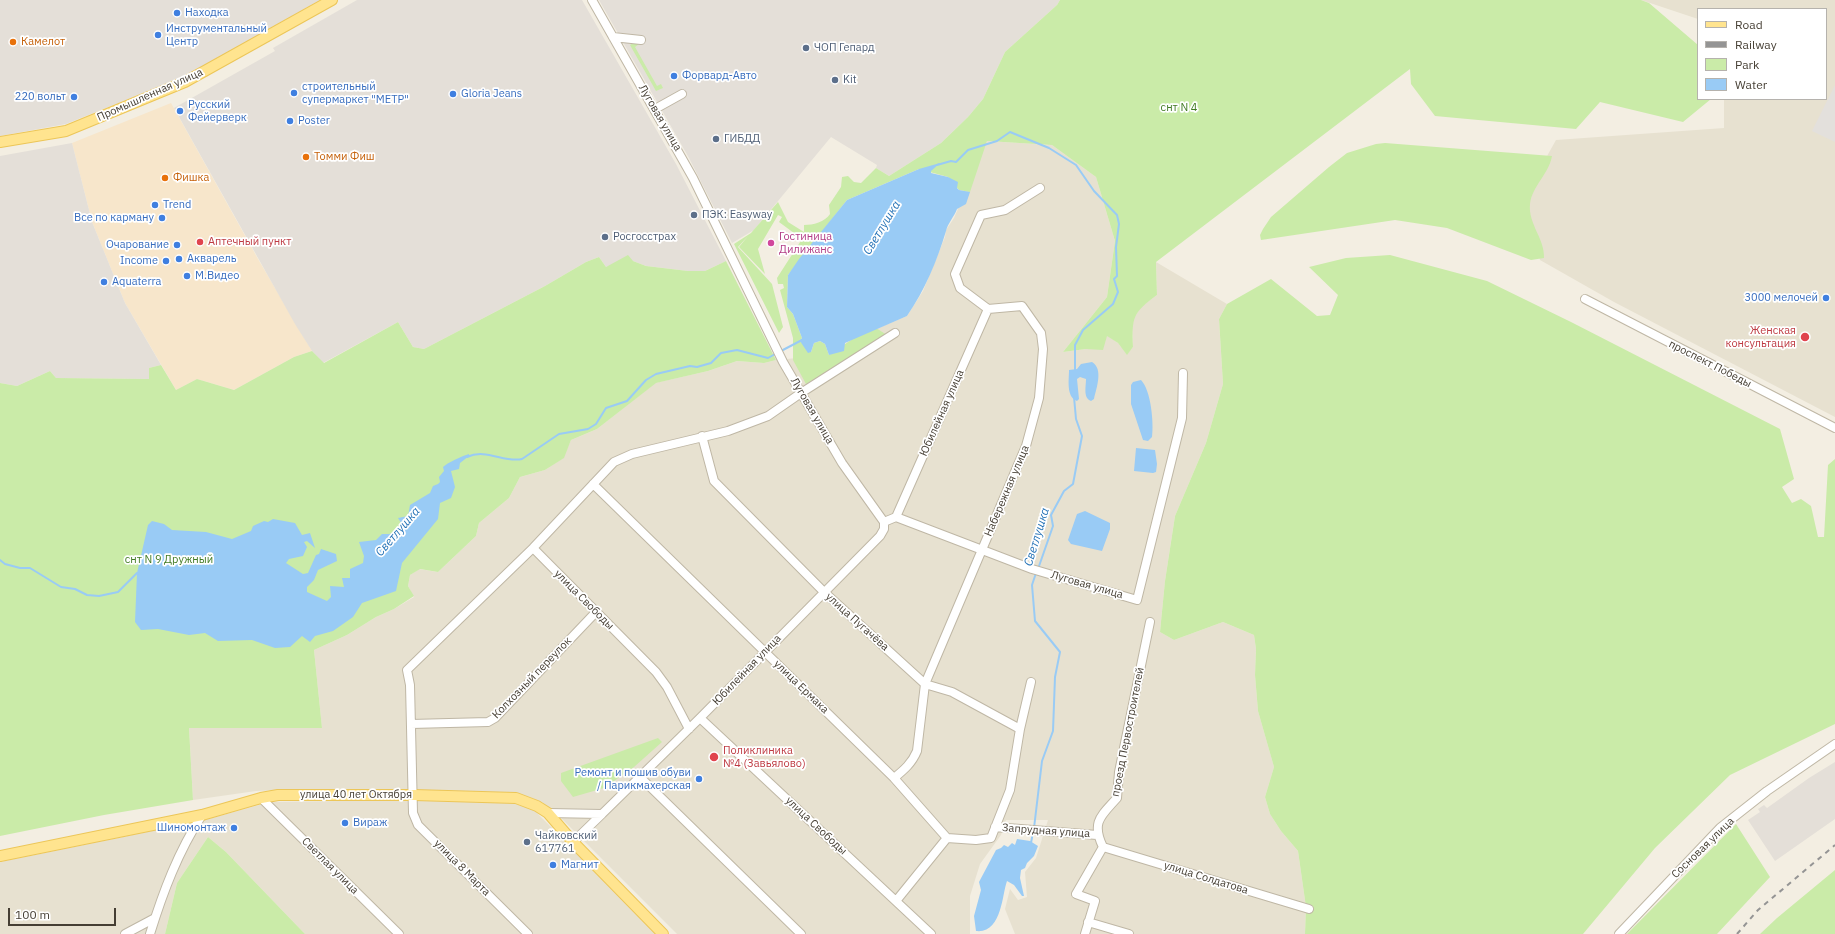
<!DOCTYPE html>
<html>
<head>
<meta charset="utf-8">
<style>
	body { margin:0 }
	#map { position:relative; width:1835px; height:934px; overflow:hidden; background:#f3eee2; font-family:"IBM Plex Sans",sans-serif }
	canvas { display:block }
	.legend { position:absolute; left:1697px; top:8px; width:130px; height:92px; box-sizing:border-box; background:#fff; border:1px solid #b5b2ad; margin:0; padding:5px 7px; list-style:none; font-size:12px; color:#453e33 }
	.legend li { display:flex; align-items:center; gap:8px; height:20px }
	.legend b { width:20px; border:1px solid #b5b2ad }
	.scale { position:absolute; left:8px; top:908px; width:108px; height:18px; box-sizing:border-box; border:2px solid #453e33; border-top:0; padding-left:5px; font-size:12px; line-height:14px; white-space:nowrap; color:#453e33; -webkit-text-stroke:3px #fff; paint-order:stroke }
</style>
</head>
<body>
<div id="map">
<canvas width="1835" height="934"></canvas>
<ul class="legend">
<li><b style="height:5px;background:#ffe48f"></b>Road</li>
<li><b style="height:5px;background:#949494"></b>Railway</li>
<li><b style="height:11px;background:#caeba8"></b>Park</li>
<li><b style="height:11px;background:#99cbf5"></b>Water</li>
</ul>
<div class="scale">100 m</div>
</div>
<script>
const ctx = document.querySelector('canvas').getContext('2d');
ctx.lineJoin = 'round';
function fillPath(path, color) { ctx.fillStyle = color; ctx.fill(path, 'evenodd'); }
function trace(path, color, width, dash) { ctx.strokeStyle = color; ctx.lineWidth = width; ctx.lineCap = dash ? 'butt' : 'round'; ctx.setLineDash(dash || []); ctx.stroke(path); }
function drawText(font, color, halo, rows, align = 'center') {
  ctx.font = font + ' "IBM Plex Sans",sans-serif'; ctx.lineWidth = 3.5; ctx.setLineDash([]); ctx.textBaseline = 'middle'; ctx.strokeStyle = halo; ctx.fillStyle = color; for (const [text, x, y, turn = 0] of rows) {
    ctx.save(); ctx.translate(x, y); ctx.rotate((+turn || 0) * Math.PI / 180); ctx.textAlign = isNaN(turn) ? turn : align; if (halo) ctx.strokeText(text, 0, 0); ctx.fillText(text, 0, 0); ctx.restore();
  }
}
fillPath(new Path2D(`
	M1641 0H1835V417L1614 302 1540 260 1523 199 1556 140 1724 128V99H1826V9H1698V19Z
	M987 141 1052 145 1096 177 1115 241 1107 297 1063 352 1086 349 1107 335 1118 343 1127 354 1133 347 1132 322 1140 307 1157 295 1156 262 1227 304 1219 319 1223 384 1206 443 1175 516 1165 581 1160 632 1174 640 1223 622 1254 635 1256 649 1255 675 1258 711 1274 767 1265 797 1270 814 1281 831 1298 851 1306 907 1305 934H1015L1005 909 1010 889 1018 900 1027 897 1025 872 1036 858 1048 820H1006L1001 835 980 864 970 896V934H677L561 818 542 802 529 797 512 793 373 790H280L256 791 193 800 189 728H322L314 650 347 635 376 617 394 609 414 597 408 586 410 575 419 569 438 572 476 536 479 523 509 498 520 477 545 470 563 458 571 440 597 429 655 383 708 371 737 361 764 363 776 360 829 355 854 338 907 316 923 291 945 237 946 230 954 218Z
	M408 800 510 802 534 810 658 934H305L226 852 208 837 177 883 165 934H0V862L201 821 270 802Z`), '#e7e1d0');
fillPath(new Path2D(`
	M171 103 258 259 312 351 294 357 234 390 197 379 176 390 125 303 92 222 72 143Z`), '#f7e6cb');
fillPath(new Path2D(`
	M0 0H320L186 76 66 124 0 136Z
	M357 0H582L676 164 726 261 705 271H688L646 266 633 261 606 267 599 257 586 262 545 286 424 349 413 347 398 322 323 363 312 351 295 324 174 108 275 51 273 48Z
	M599 0H1060L1057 5 1005 52 983 99 968 117 941 143 889 176 876 168 877 165 831 137 754 230 732 243 689 158Z
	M72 143 92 222 125 303 161 365 149 368V379L56 378 50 371 17 386 0 383V156Z
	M1835 762V819L1775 861 1748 820 1760 812 1758 809 1764 805 1767 808 1809 778Z`), '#e4dfd8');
fillPath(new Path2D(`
	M1060 0H1641L1649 3 1698 45V99H1711L1683 122 1600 102 1576 129 1435 116 1411 84 1410 69 1156 262 1157 295C1132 313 1132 318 1133 347L1127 355 1118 343 1107 336 1103 350 1086 349 1063 352 1107 297 1115 241 1096 177 1052 145 987 141 970 192 959 190 948 177 919 169 847 200 788 275 787 307 793 314 802 338 800 341 811 352 814 343 820 341 825 344 829 355 854 338 876 328 887 335 806 384 793 360V338L780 290 784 288 783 284H778L777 278 802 239 779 222 782 217 778 215 758 249 765 274 739 247 748 236 738 247 772 284 783 327 779 333 734 244 751 233 778 202 788 222 804 232V225C813 225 825 222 830 214L829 205 841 187 842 177 848 176 854 182 861 183 876 168 889 176 941 143 968 117 983 99 1005 52 1057 5Z
	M637 41 639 44 635 47 657 86 661 84 663 88 656 91 630 45Z
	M1385 143 1552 156C1549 174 1532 186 1530 204 1528 224 1545 239 1544 258L1531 260 1447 228 1395 220 1261 240 1260 235 1263 229 1271 217 1329 167 1347 153 1376 144Z
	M628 255 633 261 646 266 688 271H705L726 261 776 360 764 363 737 361 708 371 656 383 597 429 571 440 564 458 545 470 520 477 509 498 479 523 476 536 438 572 420 569 410 575 408 586 414 596 394 609 376 617 347 635 314 650 322 728H189L193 800 104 815 0 836V383L17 386 50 371 56 378 149 379V368L161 365 176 390 197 379 234 390 294 357 312 351 324 363 398 322 413 347 424 349 545 286 586 262 599 257 606 267Z
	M1390 255 1487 281 1571 322 1780 429 1794 479 1782 487 1792 503 1801 499 1811 506 1818 537H1824L1828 465 1835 459V724L1730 775 1655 848 1583 934H1305L1306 907 1298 851 1281 831 1270 814 1265 797 1274 767 1258 711 1255 675 1256 649 1254 635 1223 622 1174 640 1160 632 1165 581 1175 516 1206 443 1223 384 1219 319 1227 304 1271 279 1317 316 1330 315 1338 295 1309 267 1346 258Z
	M658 738 662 742 634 767 604 788 573 797 561 781V773Z
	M1736 824 1770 877 1717 934H1627Z
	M208 837 226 852 305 934H165L177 883Z
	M1835 870V934H1760L1777 918Z`), '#caeba8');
fillPath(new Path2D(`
	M1835 85V142L1812 131Z`), '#e3e0dc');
fillPath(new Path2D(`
	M940 163 931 171V173L948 177 958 182 957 188 959 190 970 192 966 204 957 209C954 217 948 223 946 231 937 261 925 290 907 316L845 343 844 351 829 355 825 344 820 341 814 343 811 352 808 353 800 341 802 338 793 314 787 307 788 275 799 259 847 200 919 169Z
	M1092 362C1104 369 1096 389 1094 399L1091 401C1083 398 1086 387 1086 379L1080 377 1077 379 1079 399 1077 401C1066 397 1069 380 1069 370L1077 369 1081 364Z
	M1141 380C1151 390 1154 423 1152 437L1148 441 1143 440 1131 404V385L1133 382Z
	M1136 448 1155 450 1157 464 1156 472 1153 473 1134 471Z
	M469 454V456L460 463 459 469 451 471 455 487 451 498 440 503 438 519 402 563 396 591 362 603 353 617 333 631 315 636 310 642 302 636 290 647 275 648 252 640 218 641 205 633 189 635 158 629 141 630 135 622 137 573 148 525 152 521 164 524 172 530 206 532 232 539 251 531 253 526 264 521 268 522 273 519 295 523 302 535 310 533 315 548 307 541 304 542 307 547 303 556 289 559 286 563 303 574 308 573 316 555 319 554 321 549 336 554 337 561 318 570 314 580 307 587V592L327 601 331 597 330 586 344 587 342 578H350V569L363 563 364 556 359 542 376 540 382 534H389L402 531 403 526 398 518 408 516 410 505 430 493 433 486 438 484 440 482 439 477 444 471 443 467C447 463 462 456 469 454Z
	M1085 511 1110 523V529L1102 551 1071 544 1068 540 1077 514Z
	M1017 839 1030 841 1038 846 1034 856 1027 863 1025 868 1021 870 1020 878 1024 896H1022L1014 885 1007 881C1002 894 1002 934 976 931L974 916 981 890 979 882 996 850 1001 848 1004 845 1008 847 1012 843 1015 845Z`), '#99cbf5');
trace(new Path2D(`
	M937 165 951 161 956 162 968 150 997 141 1010 132 1049 148 1076 165 1094 191 1117 215 1119 224 1116 247 1117 276 1114 279 1118 292 1113 304 1083 330 1075 345V371
	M781 351 802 340
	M467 457C486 448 504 463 522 459L559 434 588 429 596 424 606 408 627 401 646 380 656 374 690 366 697 367 711 363 721 353 737 350 768 358 777 353
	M0 560 5 564 20 568H30L61 587 75 589 87 595 99 596 118 592 137 573 139 574
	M1038 569 1053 526 1051 515 1064 491 1073 484 1082 436 1076 419 1074 397
	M1034 828 1042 761 1053 731 1055 677 1060 652 1035 621 1032 585 1036 573
	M1031 843 1033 832`), '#99cbf5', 2);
const minor = new Path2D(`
	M592 0 693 178 783 362 842 463 884 522
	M613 37 641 40
	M655 109 682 94
	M1585 299 1835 428
	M702 436 714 481 824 592 925 684 952 692 1020 729 1031 682
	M593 484 894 778 947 838 896 901
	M896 517 988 309
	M884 522 896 517 1032 569 1137 600 1182 418 1183 373
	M533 548 656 672 667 687 689 729
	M700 718 931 934
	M411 724 488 722 495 718 596 612
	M640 777 801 934
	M894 778C904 770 912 763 917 751L925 684 1026 446 1039 398 1043 349 1041 333 1022 306 988 309 960 288 955 274 981 215 1005 210 1040 188
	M261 798 399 934
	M548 813 602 814 700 718 880 536 884 529V522
	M995 827 1097 835
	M947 838 976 840 991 838 1010 790 1020 729
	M573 842 602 814
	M1103 847 1309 909
	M1088 922 1129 934
	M125 934 155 918
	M150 934C163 892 178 852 202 815
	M528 934 418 825 413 813 410 685 407 670 533 548 614 462 632 454 728 431 768 416 801 393 895 333
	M1085 934 1095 901 1076 894 1103 847C1091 822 1101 816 1117 798L1119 772 1150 622
	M1619 934 1720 828 1767 791 1835 744`);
const major = new Path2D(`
	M0 142 66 131 185 82 332 0
	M0 856 202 815 261 798 278 795H414L516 798 537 806 548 813 573 842 663 934`);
trace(minor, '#bfb7a5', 10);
trace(major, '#ecc658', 12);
trace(minor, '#fff', 8);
trace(major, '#ffe48f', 10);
trace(new Path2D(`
	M1737 934 1758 910 1835 845`), '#949494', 2, [5, 5]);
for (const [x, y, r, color] of [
	[177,13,4,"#3f7fe0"],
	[158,35,4,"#3f7fe0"],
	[13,42,4,"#e8710a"],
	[806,48,4,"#5c6f8a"],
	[674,76,4,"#3f7fe0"],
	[835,80,4,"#5c6f8a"],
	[294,93,4,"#3f7fe0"],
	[453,94,4,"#3f7fe0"],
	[74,97,4,"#3f7fe0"],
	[180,111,4,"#3f7fe0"],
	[290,121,4,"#3f7fe0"],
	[716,139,4,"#5c6f8a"],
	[306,157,4,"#e8710a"],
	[165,178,4,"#e8710a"],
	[155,205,4,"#3f7fe0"],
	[694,215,4,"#5c6f8a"],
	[162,218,4,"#3f7fe0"],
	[605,237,4,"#5c6f8a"],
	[200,242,4,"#e0444e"],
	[771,243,4,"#d1479c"],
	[177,245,4,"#3f7fe0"],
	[179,259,4,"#3f7fe0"],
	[166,261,4,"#3f7fe0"],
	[187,276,4,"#3f7fe0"],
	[104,282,4,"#3f7fe0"],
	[1826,298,4,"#3f7fe0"],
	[1805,337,5,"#e0444e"],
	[714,757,5,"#e0444e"],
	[699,779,4,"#3f7fe0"],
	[345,823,4,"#3f7fe0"],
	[234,828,4,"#3f7fe0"],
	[527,842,4,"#5c6f8a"],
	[553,865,4,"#3f7fe0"]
]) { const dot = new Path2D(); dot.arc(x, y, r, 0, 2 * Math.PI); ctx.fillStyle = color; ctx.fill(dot); trace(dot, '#fff', 1.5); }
drawText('11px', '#366cbe', '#fff', [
	["Находка",185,13],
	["Инструментальный",166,29],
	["Центр",166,42],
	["Форвард-Авто",682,76],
	["строительный",302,87],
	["супермаркет \"МЕТР\"",302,100],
	["Gloria Jeans",461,94],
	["220 вольт",66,97,"right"],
	["Русский",188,105],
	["Фейерверк",188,118],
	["Poster",298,121],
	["Trend",163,205],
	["Все по карману",154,218,"right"],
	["Очарование",169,245,"right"],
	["Акварель",187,259],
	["Income",158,261,"right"],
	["М.Видео",195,276],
	["Aquaterra",112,282],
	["3000 мелочей",1818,298,"right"],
	["Ремонт и пошив обуви",691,773,"right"],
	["/ Парикмахерская",691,786,"right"],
	["Вираж",353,823],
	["Шиномонтаж",226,828,"right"],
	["Магнит",561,865]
], 'left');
drawText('11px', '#c56008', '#fff', [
	["Камелот",21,42],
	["Томми Фиш",314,157],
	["Фишка",173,178]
], 'left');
drawText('11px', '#4e5e75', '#fff', [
	["ЧОП Гепард",814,48],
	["Kit",843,80],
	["ГИБДД",724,139],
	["ПЭК: Easyway",702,215],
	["Росгосстрах",613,237],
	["Чайковский",535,836],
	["617761",535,849]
], 'left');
drawText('11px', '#453e33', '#fff', [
	["Промышленная улица",150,95,-24],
	["Луговая улица",660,118,60],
	["проспект Победы",1710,364,27],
	["Луговая улица",812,411,60],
	["Юбилейная улица",942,413,-66],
	["Набережная улица",1007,491,-67],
	["Луговая улица",1087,585,16],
	["улица Свободы",584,600,45],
	["улица Пугачёва",857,622,42],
	["Юбилейная улица",747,670,-46],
	["Колхозный переулок",532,678,-46],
	["улица Ермака",801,687,44],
	["проезд Первостроителей",1128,732,-79],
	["улица 40 лет Октября",356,795],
	["улица Свободы",816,826,43],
	["Запрудная улица",1046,831,4],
	["Сосновая улица",1703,848,-44],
	["Светлая улица",330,866,45],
	["улица 8 Марта",462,868,45],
	["улица Солдатова",1206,878,17]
]);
drawText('11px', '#407a22', '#fff', [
	["снт N 4",1179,108],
	["снт N 9 Дружный",169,560]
]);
drawText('11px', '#b23c85', '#fff', [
	["Гостиница",779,237],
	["Дилижанс",779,250]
], 'left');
drawText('11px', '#be3a42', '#fff', [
	["Аптечный пункт",208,242],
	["Женская",1796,331,"right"],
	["консультация",1796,344,"right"],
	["Поликлиника",723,751],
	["№4 (Завьялово)",723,764]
], 'left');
drawText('italic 12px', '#2573b7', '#fff', [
	["Светлушка",882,228,-59],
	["Светлушка",398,532,-49],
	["Светлушка",1037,537,-73]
]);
</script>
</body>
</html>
